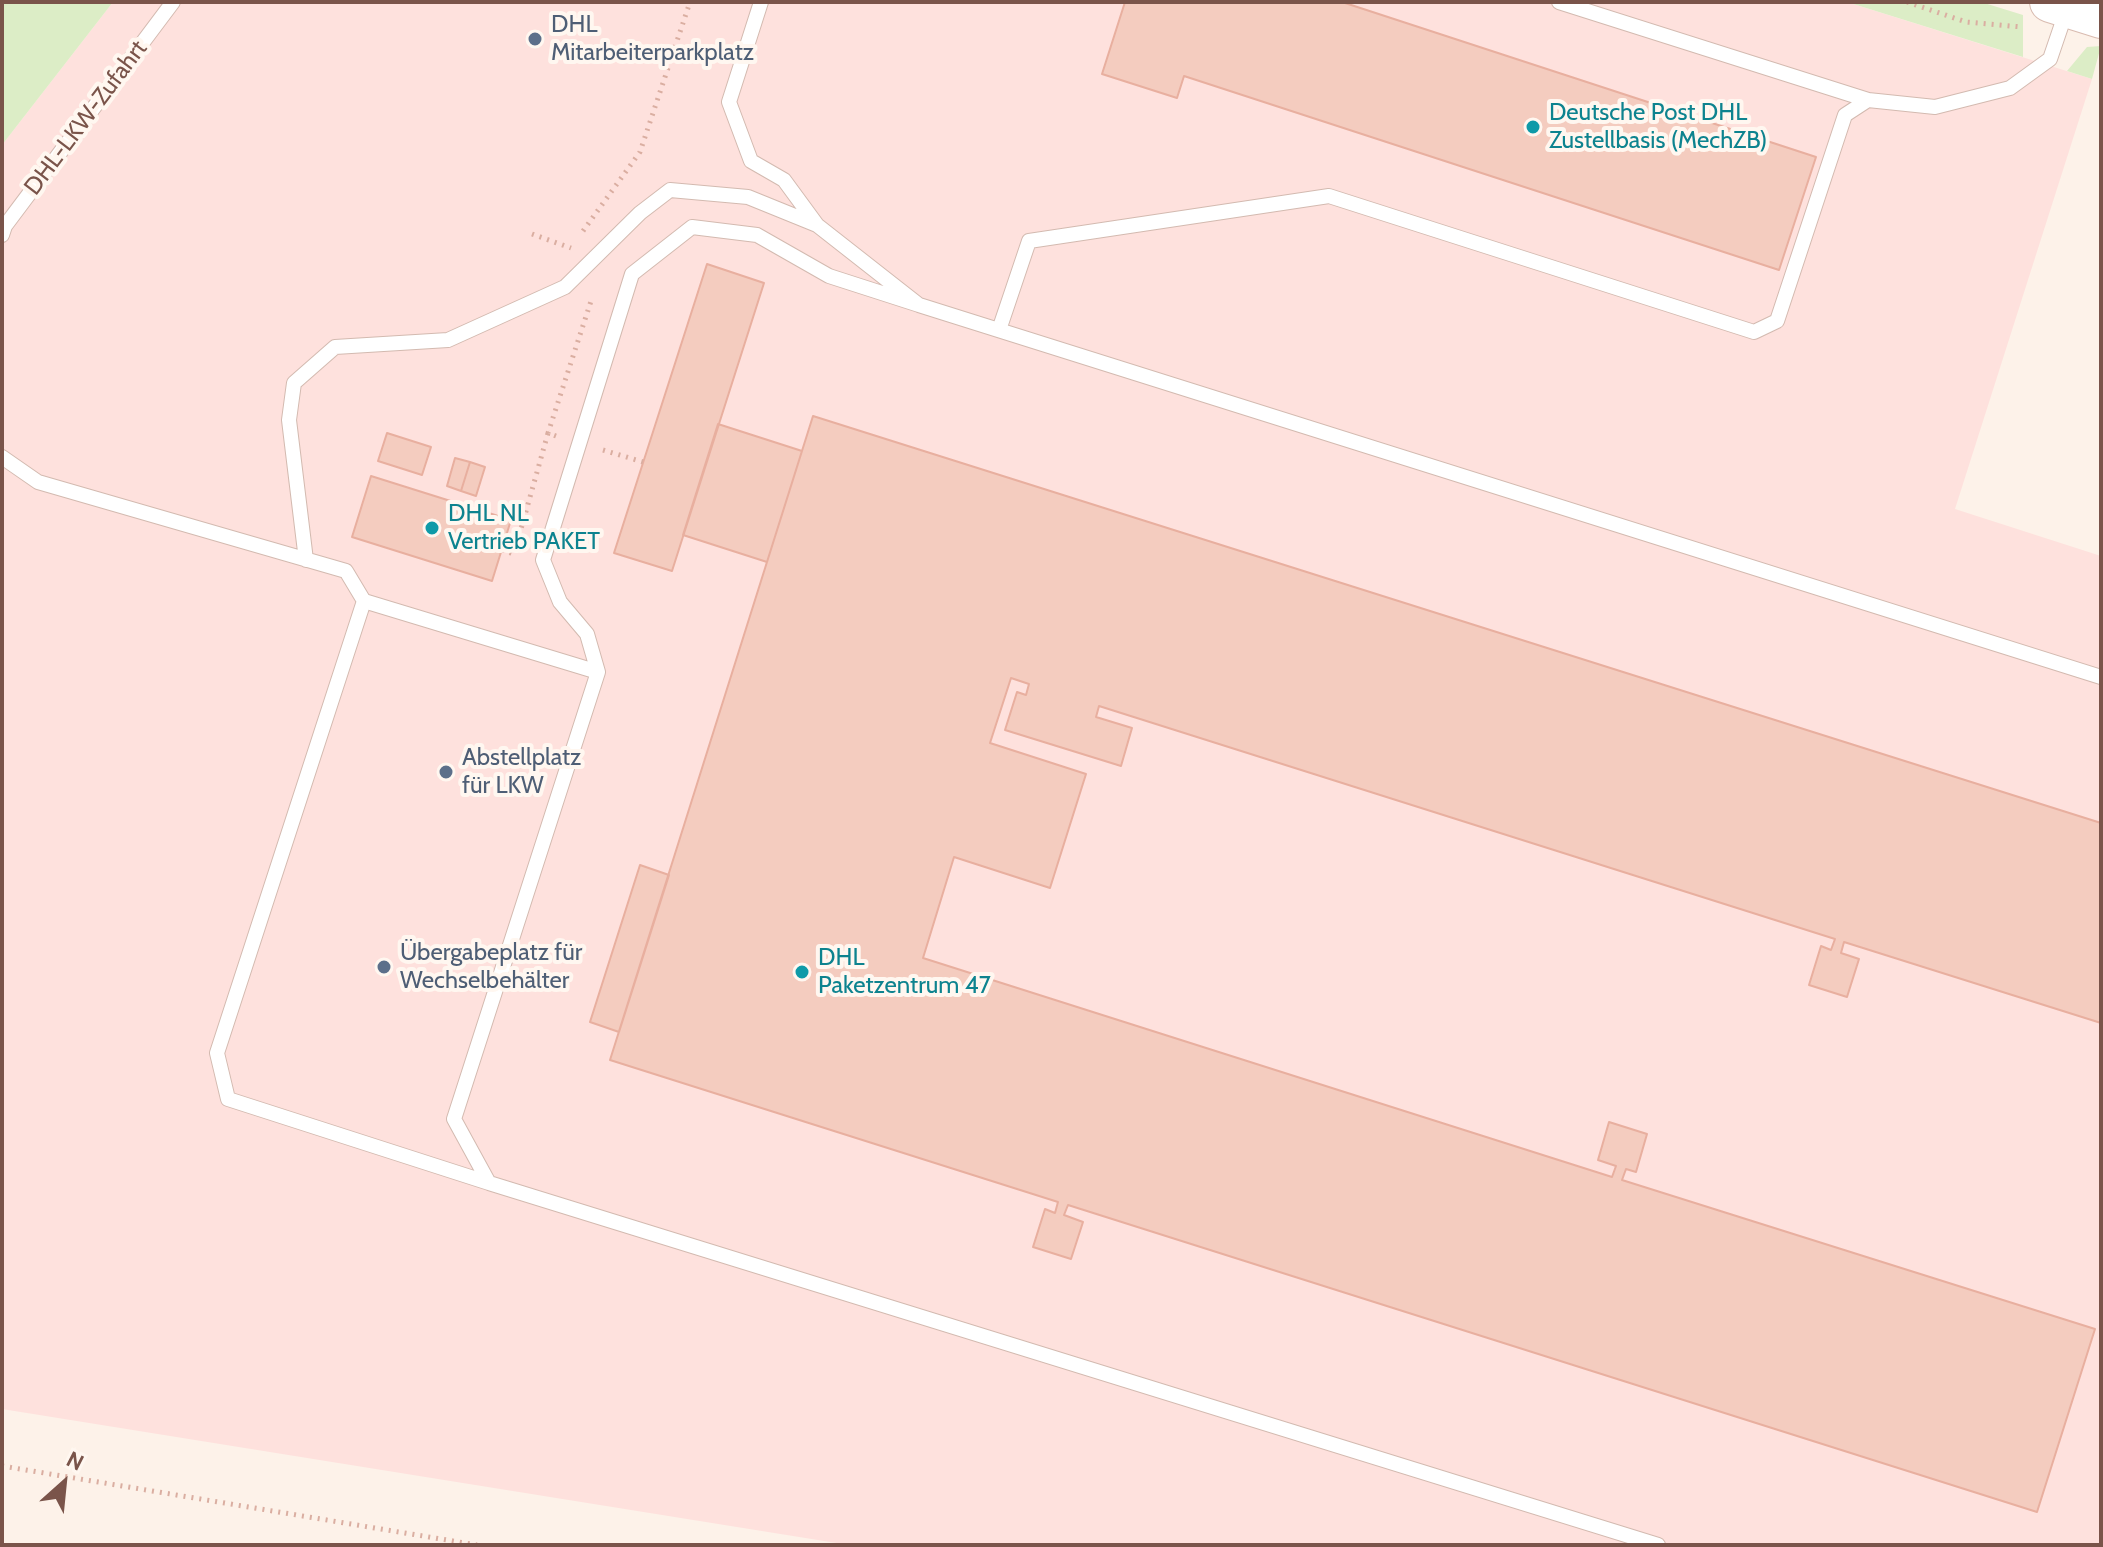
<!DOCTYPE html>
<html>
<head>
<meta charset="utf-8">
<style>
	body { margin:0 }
	#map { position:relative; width:2103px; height:1547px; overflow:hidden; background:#fdf2e9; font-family:Cabin,sans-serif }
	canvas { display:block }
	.frame { position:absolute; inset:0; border:4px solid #7a544a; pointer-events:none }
	.north { position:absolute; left:24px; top:1443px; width:80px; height:80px; -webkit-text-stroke:6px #fff7f0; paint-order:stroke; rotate:27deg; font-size:22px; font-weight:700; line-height:32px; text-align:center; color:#7a544a }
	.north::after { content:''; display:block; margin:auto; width:28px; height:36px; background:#7a544a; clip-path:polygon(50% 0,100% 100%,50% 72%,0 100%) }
</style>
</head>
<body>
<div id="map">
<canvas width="2103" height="1547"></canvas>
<div class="frame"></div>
<div class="north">N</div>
</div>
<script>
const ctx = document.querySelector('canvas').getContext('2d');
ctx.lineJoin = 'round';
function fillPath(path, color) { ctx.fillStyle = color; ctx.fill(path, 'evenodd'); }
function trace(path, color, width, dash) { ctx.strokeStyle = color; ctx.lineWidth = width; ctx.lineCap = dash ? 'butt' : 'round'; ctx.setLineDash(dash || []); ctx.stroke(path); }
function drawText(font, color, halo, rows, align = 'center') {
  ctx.font = font + ' Cabin,sans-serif'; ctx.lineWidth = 8; ctx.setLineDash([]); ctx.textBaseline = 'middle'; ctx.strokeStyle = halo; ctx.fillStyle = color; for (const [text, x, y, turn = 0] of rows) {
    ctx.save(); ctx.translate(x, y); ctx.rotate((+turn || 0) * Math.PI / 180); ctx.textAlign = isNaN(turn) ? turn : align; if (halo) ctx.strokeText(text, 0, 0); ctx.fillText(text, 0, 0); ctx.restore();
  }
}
fillPath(new Path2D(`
	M113 2H1847L2092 79 1955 509 2101 556V1545H849L2 1409V145Z`), '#fee1dd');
fillPath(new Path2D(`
	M2 2H113L2 145Z
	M1847 2H1981L2023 15V57Z
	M2101 46 2092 79 2067 71 2087 47Z`), '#dcedc6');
const building = new Path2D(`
	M1125 2H1342L1816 157 1779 270 1184 76 1177 98 1102 74Z
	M707 264 764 283 672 571 614 553Z
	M813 416 2101 823V1023L1844 942 1841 953 1859 959 1847 997 1809 985 1821 946 1831 950 1835 939 1099 706 1096 717 1132 728 1121 766 1005 730 1017 692 1026 695 1029 684 1011 678 990 743 1086 774 1050 888 954 857 923 958 1612 1177 1616 1166 1598 1160 1609 1122 1647 1134 1636 1172 1626 1169 1622 1180 2095 1329 2037 1512 1068 1205 1064 1215 1083 1222 1071 1259 1033 1247 1045 1209 1055 1213 1058 1202 610 1060Z
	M718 424 802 451 767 562 683 535Z
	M387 433 431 447 422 475 378 461Z
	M455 458 470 462 461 491 447 486Z
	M470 462 485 467 476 496 461 491Z
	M371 476 511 520 492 581 352 537Z
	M640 865 669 875 619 1032 590 1022Z`);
fillPath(building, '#f4ccbf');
trace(building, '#e8af9f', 2);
const service = new Path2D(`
	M761 2 729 102 751 161 784 180 817 225
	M1559 2 1868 100 1935 107 2010 88 2050 59 2066 12
	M2 235 5 226 173 2
	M919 305 829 276 757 235 692 227 632 274 543 560 560 602 587 634 598 672 454 1119 489 1183 1658 1545
	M999 330 1029 241 1329 196 1754 332 1777 321 1845 115 1868 100
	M2 457 38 482 346 571 364 601 598 672
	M306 560 289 420 294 383 335 347 448 340 565 287 640 213 670 190 748 197 817 225 919 305 2101 677
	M364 601 217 1053 228 1099 489 1183`);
const secondary = new Path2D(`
	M2050 2 2101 18`);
trace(service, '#d3bab0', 16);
trace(secondary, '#d9bbb0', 42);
trace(new Path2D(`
	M1907 2 1966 22 2022 27
	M583 231 640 152 690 2
	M532 234 571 248
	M556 436 548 433 592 298
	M603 450 643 462
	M502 550 514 554 548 433
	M2 1466 477 1545`), '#daaea1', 5, [2, 6]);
trace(service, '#fff', 14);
trace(secondary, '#fff', 40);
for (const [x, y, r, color] of [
	[535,39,8,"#5c6f8a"],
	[1533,127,8,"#0f9aa8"],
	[432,528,8,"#0f9aa8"],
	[446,772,8,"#5c6f8a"],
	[384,967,8,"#5c6f8a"],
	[802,972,8,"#0f9aa8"]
]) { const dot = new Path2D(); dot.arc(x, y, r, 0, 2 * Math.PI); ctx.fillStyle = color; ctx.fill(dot); trace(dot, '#fff7f0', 3); }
drawText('24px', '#4e5e75', '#fff7f0', [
	["DHL",551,25],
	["Mitarbeiterparkplatz",551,53],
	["Abstellplatz",462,758],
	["für LKW",462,786],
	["Übergabeplatz für",400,953],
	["Wechselbehälter",400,981]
], 'left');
drawText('24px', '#0d838f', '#fff7f0', [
	["Deutsche Post DHL",1549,113],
	["Zustellbasis (MechZB)",1549,141],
	["DHL NL",448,514],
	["Vertrieb PAKET",448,542],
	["DHL",818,958],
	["Paketzentrum 47",818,986]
], 'left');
drawText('24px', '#7a544a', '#fff7f0', [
	["DHL-LKW-Zufahrt",86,118,-53]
]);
</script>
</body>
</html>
